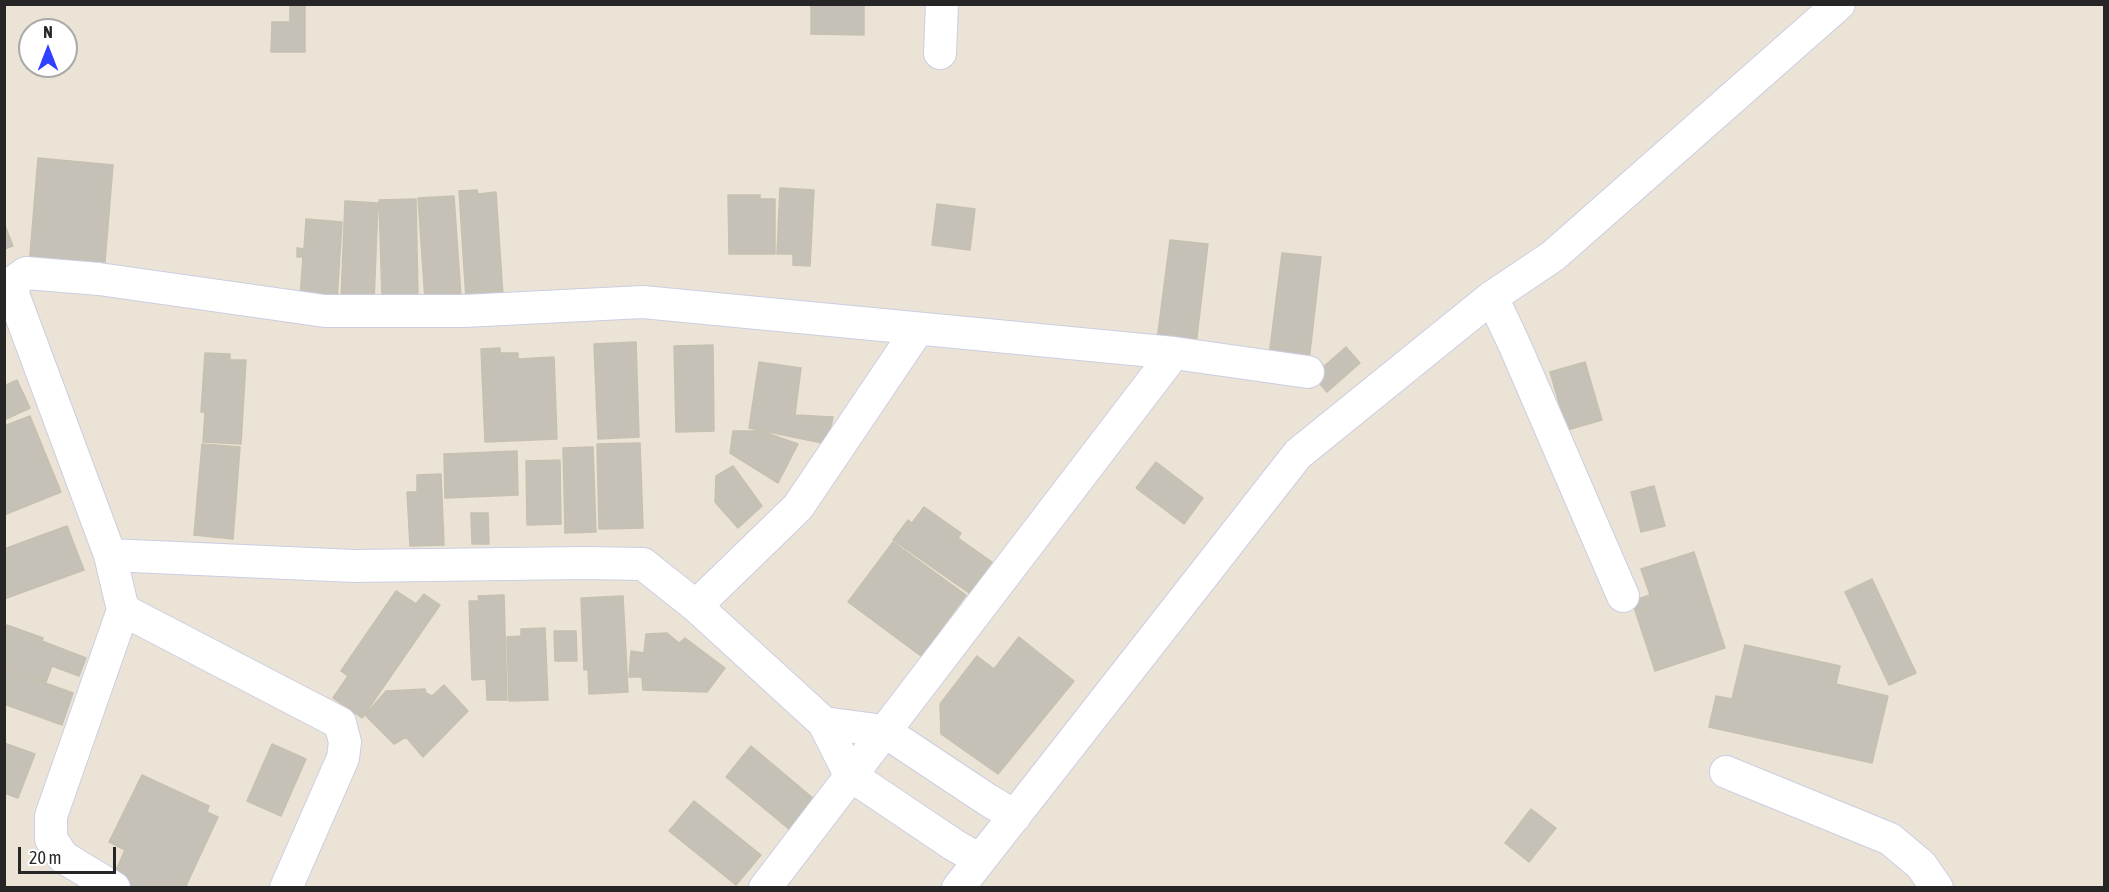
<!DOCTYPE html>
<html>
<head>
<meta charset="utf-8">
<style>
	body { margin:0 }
	#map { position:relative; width:2109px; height:892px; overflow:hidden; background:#ebe4d6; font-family:"Asap Condensed",sans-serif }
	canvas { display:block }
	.frame { position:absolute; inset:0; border:6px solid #262626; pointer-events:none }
	.north { position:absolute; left:18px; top:18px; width:60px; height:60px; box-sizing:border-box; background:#fff; border:2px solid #a8a8a8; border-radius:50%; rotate:0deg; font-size:16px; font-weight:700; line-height:24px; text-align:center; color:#262626 }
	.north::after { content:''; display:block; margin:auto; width:21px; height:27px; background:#2f40ff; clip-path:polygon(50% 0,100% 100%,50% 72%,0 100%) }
	.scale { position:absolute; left:18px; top:847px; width:98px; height:27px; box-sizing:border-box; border:3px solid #262626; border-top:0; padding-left:8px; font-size:18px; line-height:21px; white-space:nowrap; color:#262626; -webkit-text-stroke:4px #fff; paint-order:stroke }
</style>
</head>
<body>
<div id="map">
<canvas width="2109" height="892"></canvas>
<div class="frame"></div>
<div class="north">N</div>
<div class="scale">20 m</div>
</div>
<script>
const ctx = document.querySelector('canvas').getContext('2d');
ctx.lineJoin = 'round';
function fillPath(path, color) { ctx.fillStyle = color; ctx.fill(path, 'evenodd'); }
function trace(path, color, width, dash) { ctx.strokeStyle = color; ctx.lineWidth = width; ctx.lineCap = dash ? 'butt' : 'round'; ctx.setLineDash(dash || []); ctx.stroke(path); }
const building = new Path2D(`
	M290 4H305V52H271L272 22H290Z
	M811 4H864V35L811 34Z
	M38 158 113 165 104 274 29 267Z
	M780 188 814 190 810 266 793 265V254H777Z
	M477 190 478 194 496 192 503 296 466 299 459 191Z
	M728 195H760V199H775V254H729Z
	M454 196 461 297 425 300 418 198Z
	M416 199 418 299 382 300 379 200Z
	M345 201 378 203 374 302 341 300Z
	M937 204 975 209 970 250 932 245Z
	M306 219 342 222 337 301 300 298 303 257H297V248L304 249Z
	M4 223 13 246 4 249Z
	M1170 240 1208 244 1196 345 1157 340Z
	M1282 253 1321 257 1309 361 1269 356Z
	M636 342 639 437 598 439 594 344Z
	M713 345 714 431 676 432 674 346Z
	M1346 347 1360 363 1327 392 1313 376Z
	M500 348V353H518V359L554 357 557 439 485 442 481 349Z
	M205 353 230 354V360H246L241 444 203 442 205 412H201Z
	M759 362 801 368 795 415 833 417 827 444 749 428Z
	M1585 362 1602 420 1567 430 1550 372Z
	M17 380 30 408 4 420V386Z
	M30 416 61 492 4 515V426Z
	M733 431H761L798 444 778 483 730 453Z
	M640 443 643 528 599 529 597 444Z
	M202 444 240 447 233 539 194 535Z
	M593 447 596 532 565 533 563 448Z
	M517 451 518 495 445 498 444 454Z
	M560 460 561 524 527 525 526 461Z
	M1156 462 1203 498 1184 524 1136 488Z
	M733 466 762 506 738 528 715 502 716 476Z
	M441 474 444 545 410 546 407 492H417V475Z
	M1654 486 1665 526 1641 532 1631 492Z
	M924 507 961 533 958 538 992 562 969 593 893 540 908 520 912 523Z
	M471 513H488L489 544H472Z
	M67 526 84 570 4 599V549Z
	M893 542 966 595 921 656 848 602Z
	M1694 552 1725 648 1655 671 1632 601 1650 595 1641 569Z
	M1872 579 1916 673 1889 685 1845 592Z
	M396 591 416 604 424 594 440 605 362 718 333 698 348 676 341 671Z
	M504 595 507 700H487L486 679 472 680 469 601H479L478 596Z
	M623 596 628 692 589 694 588 669 584 670 581 598Z
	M7 625 43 638 42 641 86 658 79 676 52 666 46 682 4 667V630Z
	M545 628 548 700 509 701 507 637 521 636V629Z
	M554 631H576L577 661H555Z
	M667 633 679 643 685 638 725 668 707 692 643 690 642 677H629L631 651 644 653 646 634Z
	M1019 637 1074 681 998 774 941 734 940 704 977 656 994 669Z
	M1745 645 1840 666 1836 684 1888 696 1872 763 1709 727 1716 696 1732 699Z
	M4 668 73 693 62 725 4 704Z
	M444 685 468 711 423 757 406 737 394 744 365 715 386 691 425 689 426 693 432 696Z
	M4 743 35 754 18 798 4 793Z
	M272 744 306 759 281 816 247 801Z
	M751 746 814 799 789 829 726 777Z
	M142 775 209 806 207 812 218 817 185 888H130L112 879 125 850 109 842Z
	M694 801 761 855 736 885 669 831Z
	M1531 809 1556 828 1529 862 1505 843Z`);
fillPath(building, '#c6c1b6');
trace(building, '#c6c0b0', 1.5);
const street = new Path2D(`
	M940 53 942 4
	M1492 297 1515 346 1623 596
	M110 555 354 566 584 563 643 564 696 606 824 723 850 775 954 845 980 860
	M696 606 798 507 918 329
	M123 610 340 723 345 742 343 758 286 888
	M824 723 884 731 988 800 1015 816
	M1726 772 1890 839 1921 865 1937 888
	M114 888 63 857 51 839V816L123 610 110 555 13 294 15 281 26 273 99 279 325 311H464L643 302 1174 353 1308 372
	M765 888 1174 353
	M958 888 1298 454 1492 297 1553 256 1839 4`);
trace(street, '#cbcde2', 34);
trace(street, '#fff', 32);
</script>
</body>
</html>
